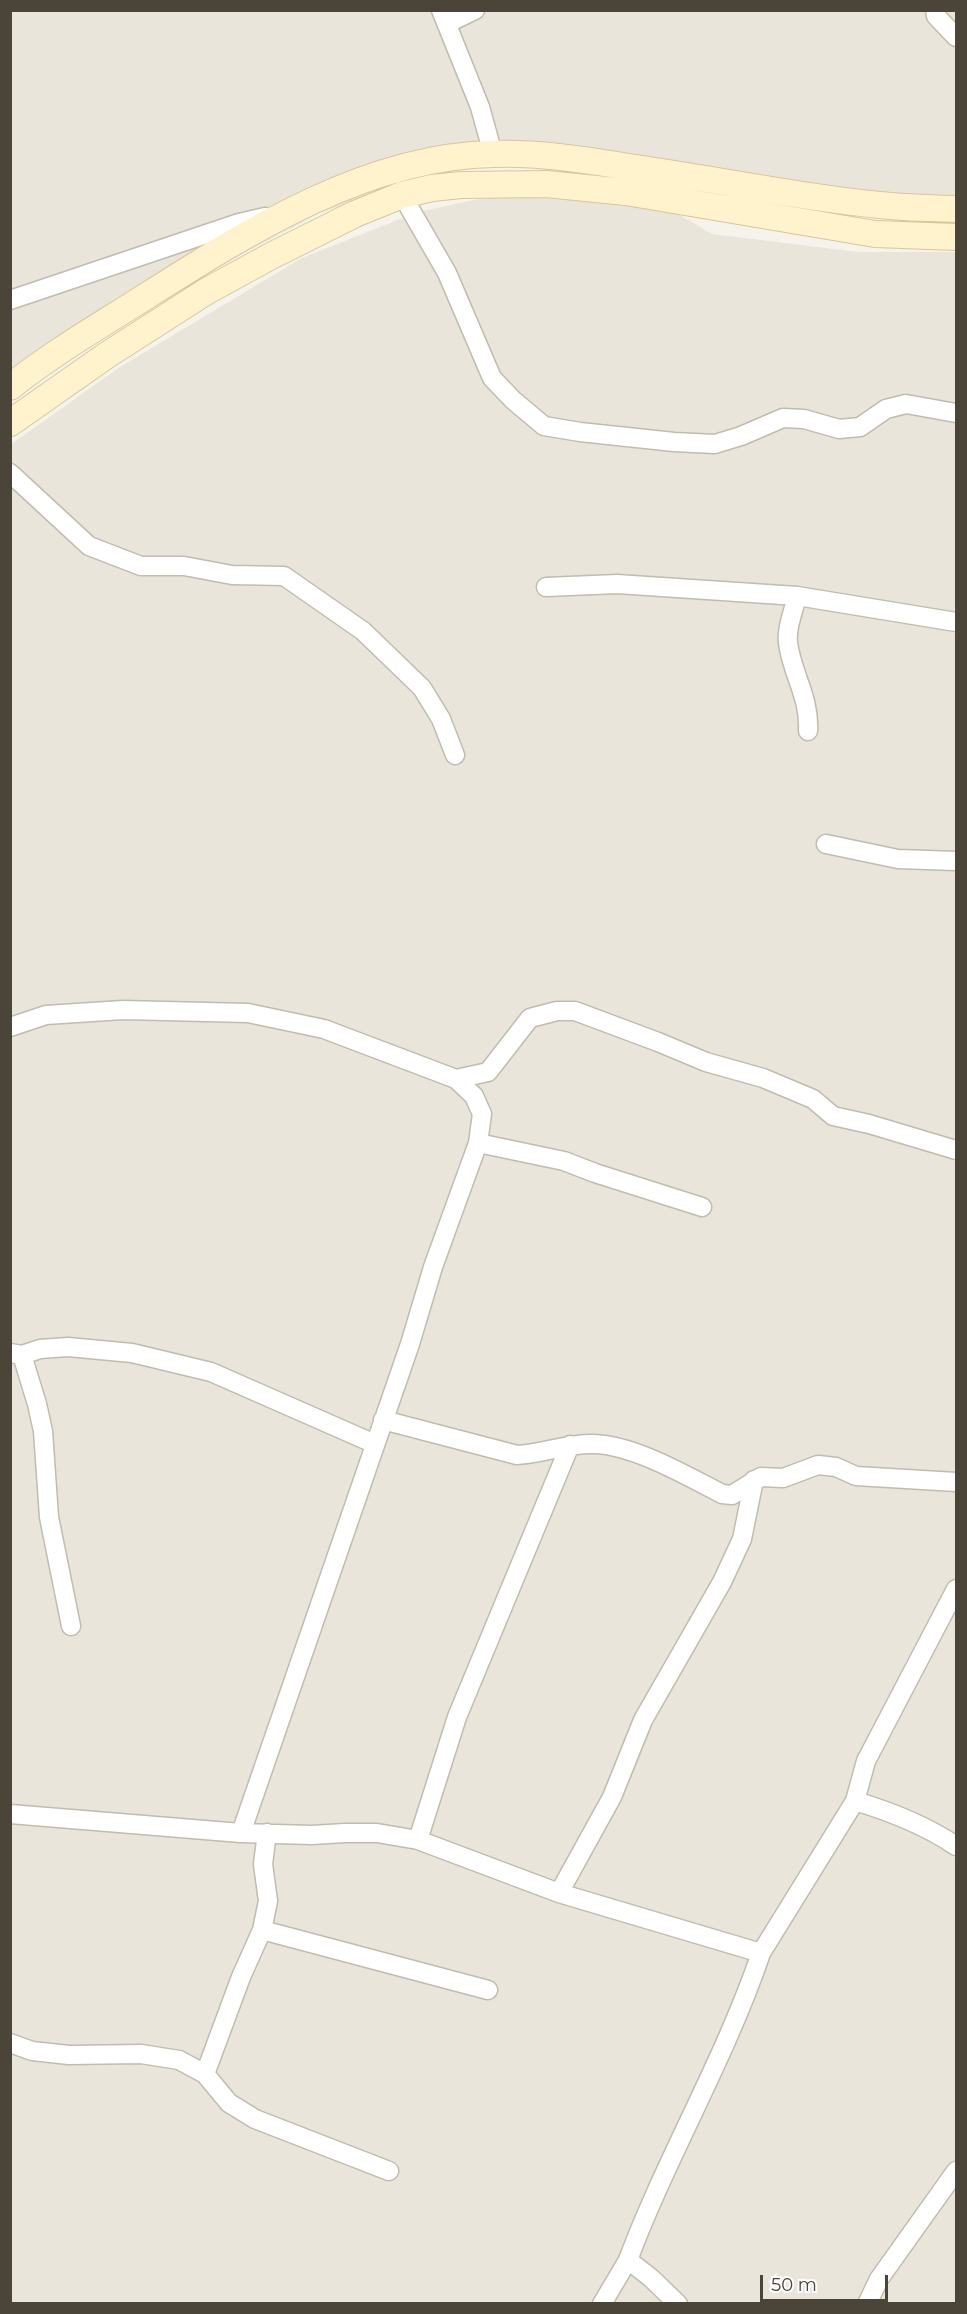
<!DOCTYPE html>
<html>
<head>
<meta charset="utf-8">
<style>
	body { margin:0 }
	#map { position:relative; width:967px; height:2314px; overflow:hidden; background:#f6f3ec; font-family:Montserrat,sans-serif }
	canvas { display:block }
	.frame { position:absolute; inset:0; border:12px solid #4b4439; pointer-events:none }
	.scale { position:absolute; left:760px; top:2275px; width:128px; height:27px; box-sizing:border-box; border:3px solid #4b4439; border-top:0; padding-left:8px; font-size:18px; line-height:21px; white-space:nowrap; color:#4b4439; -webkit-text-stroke:4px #fff; paint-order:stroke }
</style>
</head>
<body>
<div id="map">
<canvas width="967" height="2314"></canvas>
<div class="frame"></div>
<div class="scale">50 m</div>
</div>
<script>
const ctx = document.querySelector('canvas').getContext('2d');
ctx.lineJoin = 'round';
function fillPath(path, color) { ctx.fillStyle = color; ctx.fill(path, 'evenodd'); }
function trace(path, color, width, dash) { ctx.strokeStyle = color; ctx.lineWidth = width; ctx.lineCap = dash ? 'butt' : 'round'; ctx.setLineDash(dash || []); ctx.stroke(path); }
fillPath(new Path2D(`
	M11 11H956V198L903 199 514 158 445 171 320 213 183 285 11 384Z
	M536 187 668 208 712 234 858 252H956V2303H11L10 445 120 367 302 258 418 212Z`), '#eae5da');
const street = new Path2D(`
	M441 10 480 107 493 154
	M935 10 936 16 956 37
	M448 23 475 10
	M402 195 447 273 492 378 513 400 544 426 580 432 674 442 715 444 741 436 783 418 804 419 839 429 860 427 886 409 906 404 956 413
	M10 300 239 223 265 217
	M10 473 89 546 141 566H184L232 575 284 576 363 631 422 688 441 719 455 755
	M546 587 617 584 797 596 956 622
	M797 596C794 610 786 628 788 643 792 674 810 697 808 731
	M826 844 898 859 956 861
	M10 1027 46 1015 123 1010 248 1013 324 1029 456 1079 474 1096 482 1114 478 1143 433 1267 410 1344 241 1833
	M456 1079 488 1072 530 1018 557 1011H575L658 1042 706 1062 763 1078 813 1099 833 1116 869 1124 956 1150
	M478 1143 564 1161 595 1173 702 1207
	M10 1353 22 1355 40 1349 68 1347 132 1353 211 1372 375 1444
	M22 1355 37 1404 43 1431 49 1517 71 1626
	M383 1420 517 1455C543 1454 567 1443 594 1444 634 1445 687 1476 722 1494L732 1495 761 1477 783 1478 818 1465 836 1467 856 1476 956 1482
	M855 1801 866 1761 956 1589
	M10 1814 241 1833 312 1835 345 1833H377L418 1840 559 1893 761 1953 855 1801C892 1812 925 1825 956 1846
	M418 1840 457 1717 570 1445
	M559 1893 612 1797 643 1720 722 1582 742 1539 754 1480
	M262 1930 488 1990
	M10 2043 32 2051 69 2055 141 2054 179 2060 205 2074 229 2103 255 2119 389 2171
	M205 2074 241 1977 262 1930 268 1901 263 1864 267 1833
	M602 2304 628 2260
	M678 2304 651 2278 628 2260C667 2156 725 2059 761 1953
	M867 2304 879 2279 956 2171`);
const secondary = new Path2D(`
	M10 387C50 355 94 329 137 302 243 235 364 156 493 154 547 152 601 163 655 171 730 182 805 198 880 205 906 208 931 208 956 209
	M10 423 107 355 207 291 271 256 355 214 402 195 432 188 461 185 546 184 626 192 875 234 956 237`);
trace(street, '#c2bbae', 21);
trace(secondary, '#d6c79b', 28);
trace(street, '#fff', 18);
trace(secondary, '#fff3cd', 26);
</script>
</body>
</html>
